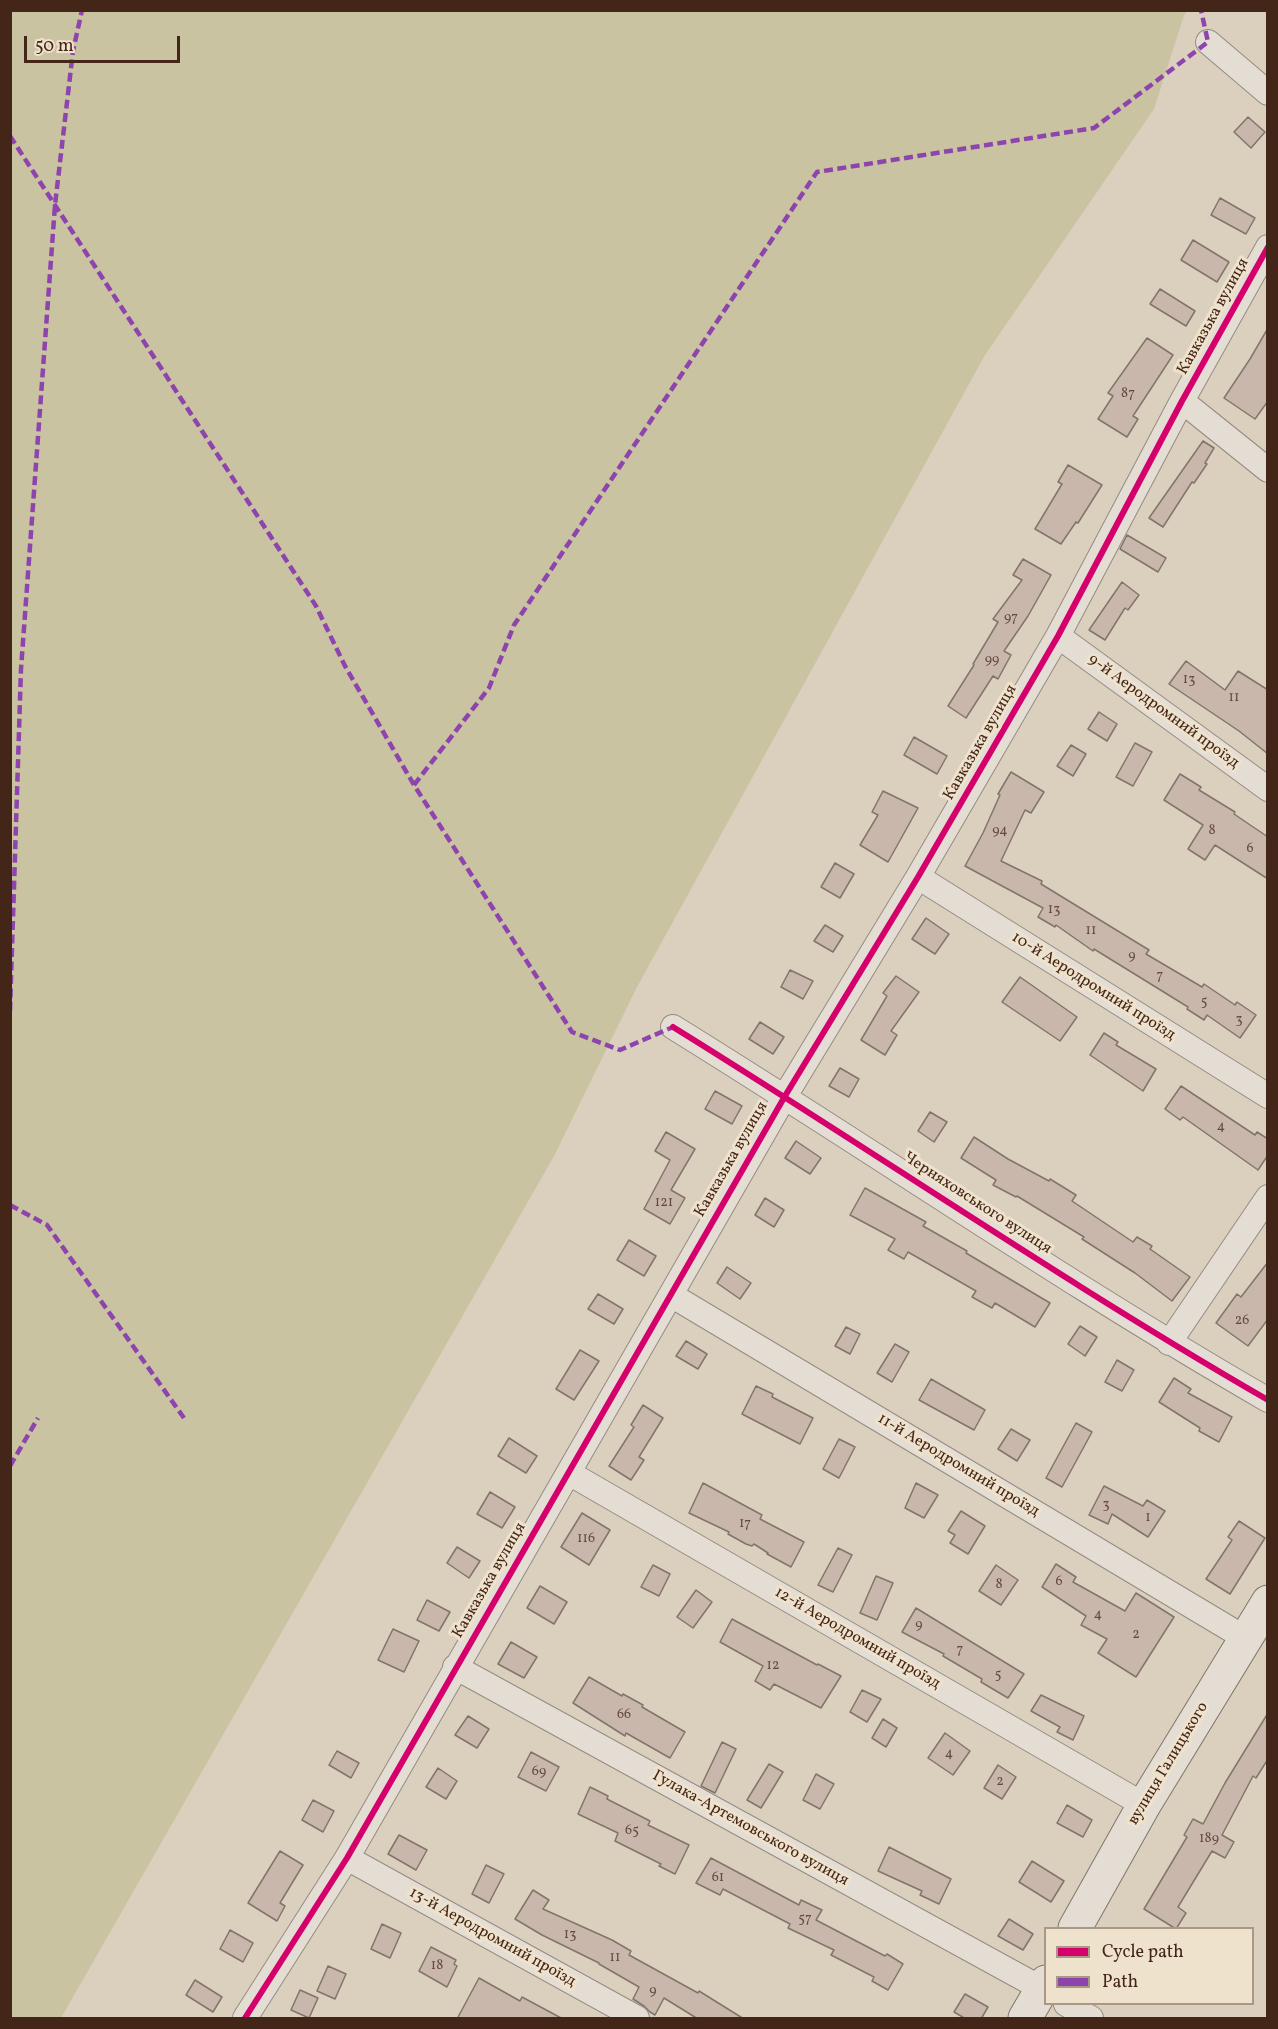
<!DOCTYPE html>
<html>
<head>
<meta charset="utf-8">
<style>
	body { margin:0 }
	#map { position:relative; width:1278px; height:2029px; overflow:hidden; background:#dbcfbe; font-family:Vollkorn,serif }
	canvas { display:block }
	.frame { position:absolute; inset:0; border:12px solid #442619; pointer-events:none }
	.legend { position:absolute; left:1044px; top:1927px; width:210px; height:78px; box-sizing:border-box; background:#efe2cd; border:2px solid #ab9785; margin:0; padding:8px 10px; list-style:none; font-size:18px; color:#442619 }
	.legend li { display:flex; align-items:center; gap:12px; height:30px }
	.legend b { width:30px; border:2px solid #ab9785 }
	.scale { position:absolute; left:24px; top:36px; width:156px; height:27px; box-sizing:border-box; border:3px solid #442619; border-top:0; padding-left:8px; font-size:18px; line-height:21px; white-space:nowrap; color:#442619; -webkit-text-stroke:4px #efe2cd; paint-order:stroke }
</style>
</head>
<body>
<div id="map">
<canvas width="1278" height="2029"></canvas>
<div class="frame"></div>
<ul class="legend">
<li><b style="height:8px;background:#d6006c"></b>Cycle path</li>
<li><b style="height:8px;background:#8e44ad"></b>Path</li>
</ul>
<div class="scale">50 m</div>
</div>
<script>
const ctx = document.querySelector('canvas').getContext('2d');
ctx.lineJoin = 'round';
function fillPath(path, color) { ctx.fillStyle = color; ctx.fill(path, 'evenodd'); }
function trace(path, color, width, dash) { ctx.strokeStyle = color; ctx.lineWidth = width; ctx.lineCap = dash ? 'butt' : 'round'; ctx.setLineDash(dash || []); ctx.stroke(path); }
function drawText(font, color, halo, rows, align = 'center') {
  ctx.font = font + ' Vollkorn,serif'; ctx.lineWidth = 6; ctx.setLineDash([]); ctx.textBaseline = 'middle'; ctx.strokeStyle = halo; ctx.fillStyle = color; for (const [text, x, y, turn = 0] of rows) {
    ctx.save(); ctx.translate(x, y); ctx.rotate((+turn || 0) * Math.PI / 180); ctx.textAlign = isNaN(turn) ? turn : align; if (halo) ctx.strokeText(text, 0, 0); ctx.fillText(text, 0, 0); ctx.restore();
  }
}
fillPath(new Path2D(`
	M11 10 1187 11 1184 15 1154 109 985 355 637 987 554 1156 61 2018H10Z`), '#c9c3a1');
const building = new Path2D(`
	M1248 117 1265 132 1251 148 1234 132Z
	M1220 198 1255 218 1246 234 1211 215Z
	M1193 240 1229 262 1217 282 1181 260Z
	M1160 289 1195 311 1186 326 1150 304Z
	M1268 328V401L1255 419 1224 398 1250 359Z
	M1147 338 1173 355 1133 416 1138 419 1127 437 1098 419 1113 396 1108 393Z
	M1203 441 1214 448 1205 463 1207 464 1194 483 1192 482 1163 527 1149 518Z
	M1068 465 1102 485 1078 523 1076 522 1061 544 1035 529 1062 484 1058 482Z
	M1127 535 1166 558 1158 572 1120 549Z
	M1023 559 1051 575 1028 616 1004 651 1011 655 998 679 993 676 966 718 948 706 974 665 973 664 998 622 993 619 1022 580 1013 575Z
	M1122 582 1139 595 1128 610 1125 608 1105 640 1089 630Z
	M1186 661 1225 690 1238 671 1268 690V754L1239 731 1169 684Z
	M1099 712 1117 724 1107 741 1088 729Z
	M914 737 947 756 937 774 904 755Z
	M1135 743 1152 752 1133 786 1116 777Z
	M1071 745 1086 754 1073 776 1057 766Z
	M1011 772 1044 792 1031 813 1025 810 1001 861 1042 881 1041 884 1149 950 1146 954 1202 987 1204 984 1235 1005 1237 1002 1256 1015 1240 1038 1207 1015 1204 1020 1187 1009 1188 1007 1094 949 1093 951 1056 925 1055 927 1038 917 1043 908 965 866 983 833 1000 795 998 794Z
	M1180 774 1201 787 1199 790 1235 812 1234 814 1268 837V879L1215 845 1205 860 1188 849 1203 825 1164 800Z
	M883 791 918 808 888 862 860 845 878 815 872 812Z
	M835 863 854 874 840 898 821 887Z
	M926 918 949 934 935 954 912 939Z
	M825 925 843 936 833 952 814 941Z
	M790 970 813 981 803 999 781 987Z
	M896 976 919 992 891 1031 897 1035 885 1055 861 1040 887 996 883 993Z
	M1020 977 1077 1017 1060 1041 1002 1002Z
	M760 1022 784 1037 773 1054 749 1039Z
	M1104 1033 1118 1042 1116 1045 1156 1069 1143 1091 1090 1055Z
	M840 1068 859 1079 849 1097 829 1086Z
	M1181 1086 1255 1135 1257 1132 1268 1139V1155L1258 1170 1183 1117 1180 1120 1165 1109Z
	M715 1091 742 1106 732 1124 705 1109Z
	M930 1112 947 1122 934 1142 918 1131Z
	M666 1132 695 1149 671 1190 685 1198 670 1224 644 1209 670 1160 655 1151Z
	M974 1137 1008 1159 1049 1181 1050 1179 1076 1195 1072 1201 1133 1242 1137 1237 1152 1246 1150 1249 1190 1277 1172 1301 1135 1273 1082 1239 1084 1237 1017 1196 1016 1197 993 1185 996 1180 961 1158Z
	M796 1141 821 1158 810 1174 785 1158Z
	M865 1188 926 1222 923 1226 967 1251 966 1253 1050 1303 1035 1327 995 1303 992 1308 972 1297 976 1291 908 1252 904 1259 888 1250 895 1239 850 1215Z
	M765 1198 784 1210 774 1227 755 1215Z
	M629 1240 656 1256 644 1276 617 1260Z
	M1268 1262V1319L1248 1346 1216 1323 1237 1294 1241 1297Z
	M727 1267 751 1283 740 1299 717 1283Z
	M598 1294 623 1309 614 1324 588 1309Z
	M1080 1326 1097 1337 1085 1356 1068 1344Z
	M846 1327 860 1334 850 1354 835 1346Z
	M686 1341 707 1354 698 1369 676 1356Z
	M895 1344 909 1352 892 1382 877 1373Z
	M580 1350 599 1361 574 1400 556 1389Z
	M1117 1360 1134 1370 1122 1391 1105 1382Z
	M1174 1378 1191 1389 1188 1393 1232 1417 1219 1442 1199 1431 1200 1428 1159 1402Z
	M931 1379 985 1410 974 1430 919 1400Z
	M756 1386 773 1394 772 1397 813 1418 800 1444 742 1414Z
	M643 1405 663 1418 639 1457 644 1460 631 1480 609 1466 634 1427 631 1425Z
	M1076 1423 1092 1432 1062 1487 1046 1478Z
	M1011 1429 1030 1440 1017 1461 998 1449Z
	M509 1438 537 1456 526 1473 498 1456Z
	M839 1439 855 1447 839 1478 823 1469Z
	M703 1483 762 1515 760 1519 804 1542 791 1567 767 1554 768 1553 754 1544 752 1546 746 1544 728 1534 729 1532 689 1513Z
	M916 1483 938 1495 924 1518 905 1508Z
	M1104 1486 1143 1506 1147 1500 1165 1511 1148 1537 1112 1514 1108 1524 1089 1515Z
	M490 1492 515 1507 502 1528 477 1514Z
	M961 1511 985 1526 968 1554 950 1543 955 1535 948 1531Z
	M582 1513 610 1530 589 1565 561 1547Z
	M1239 1521 1265 1538 1230 1594 1206 1579 1232 1540 1228 1537Z
	M457 1547 480 1561 469 1578 447 1563Z
	M838 1548 852 1555 833 1592 818 1585Z
	M1056 1564 1076 1577 1073 1582 1125 1611 1136 1593 1174 1617 1136 1677 1098 1653 1107 1639 1081 1625 1086 1616 1042 1587Z
	M653 1565 670 1574 659 1596 641 1587Z
	M996 1565 1018 1580 1001 1605 979 1591Z
	M876 1576 893 1583 877 1620 860 1613Z
	M540 1586 567 1602 554 1624 527 1608Z
	M696 1590 712 1602 693 1628 677 1617Z
	M427 1600 450 1612 439 1631 417 1620Z
	M916 1608 1024 1674 1008 1698 981 1682 982 1679 943 1656 944 1654 902 1632Z
	M732 1619 817 1665 818 1664 841 1676 821 1708 774 1684 770 1690 755 1681 763 1666 720 1642Z
	M393 1629 419 1641 404 1672 378 1660Z
	M511 1642 537 1657 524 1678 498 1664Z
	M589 1677 622 1696 623 1694 643 1705 642 1707 685 1732 670 1758 626 1733 625 1736 573 1703Z
	M862 1690 881 1699 867 1722 850 1712Z
	M1041 1695 1084 1716 1073 1740 1057 1732 1060 1727 1031 1711Z
	M1268 1713V1759L1256 1778 1253 1776 1222 1835 1234 1842 1225 1858 1212 1851 1178 1907 1186 1913 1176 1929 1144 1909 1187 1837 1184 1835 1193 1819 1203 1824 1225 1783Z
	M468 1716 489 1729 477 1748 455 1735Z
	M883 1719 897 1728 886 1747 872 1738Z
	M945 1733 970 1751 953 1775 928 1758Z
	M722 1742 736 1749 715 1793 701 1786Z
	M337 1751 359 1763 351 1778 329 1765Z
	M531 1752 559 1767 546 1791 518 1777Z
	M769 1764 783 1772 761 1808 747 1800Z
	M998 1765 1016 1777 1002 1799 984 1788Z
	M438 1768 457 1781 446 1799 426 1787Z
	M816 1774 834 1784 820 1809 803 1800Z
	M590 1787 608 1796 607 1799 650 1821 648 1825 689 1845 675 1874 659 1866 661 1864 615 1841 618 1833 578 1814Z
	M313 1800 334 1811 323 1832 302 1820Z
	M1067 1805 1092 1820 1083 1837 1057 1823Z
	M399 1835 427 1850 416 1870 388 1854Z
	M889 1847 951 1879 939 1904 920 1895 922 1891 878 1871Z
	M280 1851 303 1865 280 1903 285 1906 277 1921 248 1903Z
	M711 1858 799 1905 801 1900 822 1910 816 1920 885 1956 887 1954 903 1964 888 1990 872 1981 874 1977 831 1955 834 1950 788 1928 790 1924 723 1889 720 1895 696 1883Z
	M1032 1861 1064 1881 1051 1902 1019 1882Z
	M486 1865 504 1874 489 1903 472 1894Z
	M533 1890 549 1900 543 1909 612 1940 631 1951 629 1955 698 1993 699 1991 744 2019H698L664 1998 655 2015 650 2012 644 2006 633 1999 639 1987 599 1964V1963L542 1935 515 1919Z
	M1009 1919 1033 1934 1023 1950 998 1936Z
	M382 1924 401 1933 390 1958 371 1949Z
	M230 1930 253 1943 243 1962 220 1949Z
	M431 1947 456 1960 454 1964 457 1966 447 1987 419 1971Z
	M328 1966 346 1974 335 1999 317 1991Z
	M479 1978 520 2001 522 1997 563 2019H457Z
	M195 1980 222 1997 213 2012 186 1995Z
	M300 1990 318 1998 309 2018 291 2010Z
	M965 1994 988 2007 981 2019H966L954 2012Z`);
fillPath(building, '#cab7ac');
trace(building, '#80756b', 1.5);
const street = new Path2D(`
	M1208 42 1268 93
	M1182 401 1268 470
	M1058 636 1268 789
	M918 877 1268 1096
	M673 1027C872 1150 1065 1283 1268 1400
	M671 1295 1245 1638
	M1169 1343 1268 1197
	M569 1473 1144 1805
	M455 1667 1046 1991
	M347 1858 637 2018
	M1066 2004 1091 2018
	M245 2018 347 1858 785 1096 918 877 1058 636 1182 401 1268 247`);
const secondary = new Path2D(`
	M1075 1928 1144 1805 1268 1602
	M1025 2018 1046 1982`);
trace(street, '#968b80', 26);
trace(secondary, '#80756b', 35);
trace(street, '#e3ddd4', 24);
trace(secondary, '#e3ddd4', 33);
trace(new Path2D(`
	M10 136 316 606 345 666 414 785 572 1032 620 1050 673 1027
	M414 785 489 688 514 625 817 172 1094 128 1208 42 1201 10
	M10 1011 21 669 55 205 73 51 82 10
	M10 1205 47 1225 184 1418
	M10 1466 38 1418`), '#8e44ad', 4.5, [9, 4.5]);
trace(new Path2D(`
	M673 1027C872 1150 1065 1283 1268 1400
	M245 2018 347 1858 785 1096 918 877 1058 636 1182 401 1268 247`), '#d6006c', 6);
drawText('14px', '#664a3e', null, [
	["87",1128,394],
	["97",1011,618],
	["99",992,660],
	["13",1189,680],
	["11",1234,698],
	["94",1000,831],
	["8",1212,831],
	["6",1250,849],
	["13",1054,910],
	["11",1091,931],
	["9",1132,956],
	["7",1160,976],
	["5",1204,1002],
	["3",1239,1020],
	["4",1221,1127],
	["121",664,1203],
	["26",1242,1321],
	["3",1106,1505],
	["1",1148,1518],
	["17",745,1524],
	["116",586,1539],
	["6",1059,1582],
	["8",999,1585],
	["4",1098,1615],
	["9",919,1625],
	["2",1136,1635],
	["7",960,1650],
	["12",773,1666],
	["5",998,1675],
	["66",624,1715],
	["4",949,1754],
	["69",539,1772],
	["2",1000,1782],
	["65",632,1831],
	["189",1209,1839],
	["61",718,1878],
	["57",805,1919],
	["13",570,1935],
	["11",615,1958],
	["18",437,1966],
	["9",653,1991]
]);
drawText('16px', '#442619', '#efe2cd', [
	["Кавказька вулиця",1214,317,-61],
	["9-й Аеродромний проїзд",1163,712,36],
	["Кавказька вулиця",981,743,-60],
	["10-й Аеродромний проїзд",1093,987,32],
	["Кавказька вулиця",732,1160,-60],
	["Черняховського вулиця",977,1204,33],
	["11-й Аеродромний проїзд",958,1466,31],
	["Кавказька вулиця",490,1581,-60],
	["12-й Аеродромний проїзд",857,1639,30],
	["вулиця Галицького",1169,1764,-59],
	["Гулака-Артемовського вулиця",750,1829,29],
	["13-й Аеродромний проїзд",492,1938,29]
]);
</script>
</body>
</html>
